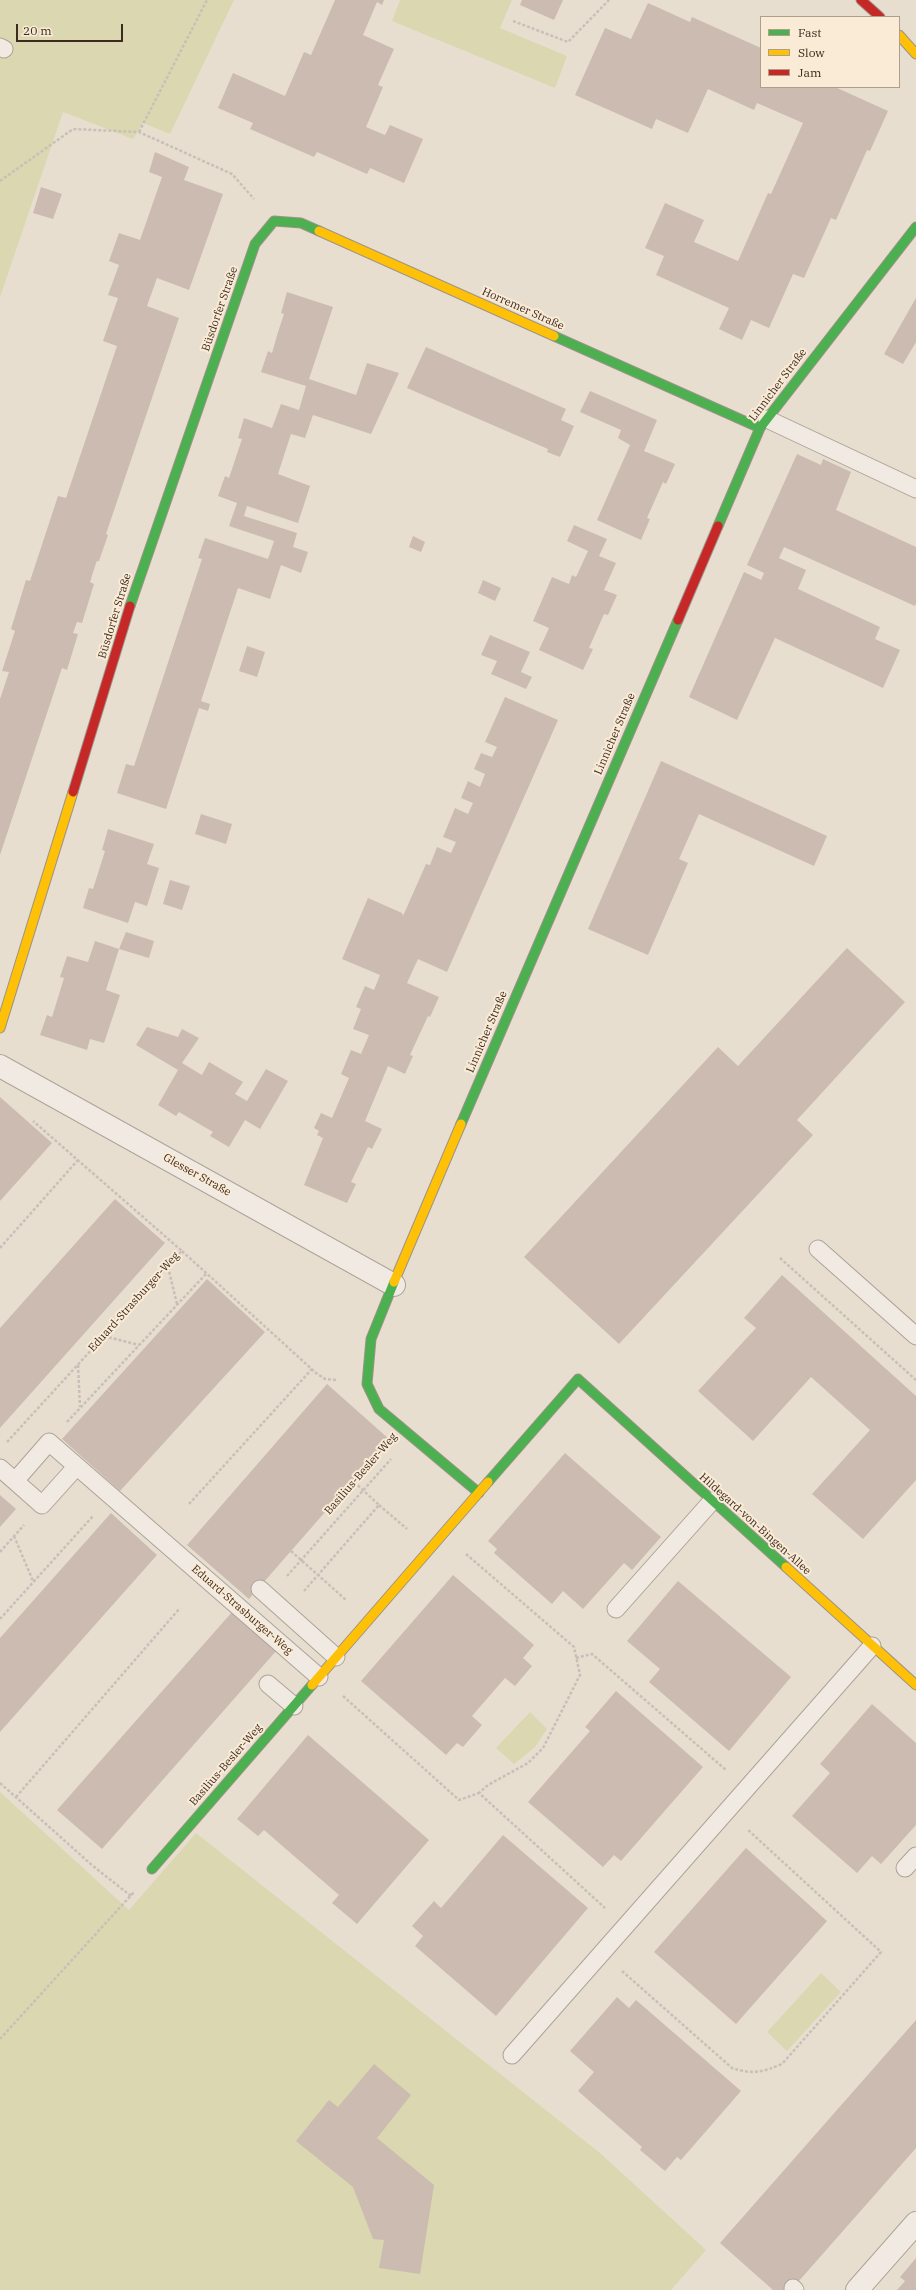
<!DOCTYPE html>
<html>
<head>
<meta charset="utf-8">
<style>
	body { margin:0 }
	#map { position:relative; width:916px; height:2290px; overflow:hidden; background:#e8ded0; font-family:"IBM Plex Serif",serif }
	canvas { display:block }
	.legend { position:absolute; left:760px; top:16px; width:140px; height:72px; box-sizing:border-box; background:#f9ebd6; border:1px solid #ae9e8c; margin:0; padding:5px 7px; list-style:none; font-size:12px; color:#3e2a1e }
	.legend li { display:flex; align-items:center; gap:8px; height:20px }
	.legend b { width:20px; border:1px solid #ae9e8c }
	.scale { position:absolute; left:16px; top:24px; width:107px; height:18px; box-sizing:border-box; border:2px solid #3e2a1e; border-top:0; padding-left:5px; font-size:12px; line-height:14px; white-space:nowrap; color:#3e2a1e; -webkit-text-stroke:3px #f9ebd6; paint-order:stroke }
</style>
</head>
<body>
<div id="map">
<canvas width="916" height="2290"></canvas>
<ul class="legend">
<li><b style="height:5px;background:#4caf50"></b>Fast</li>
<li><b style="height:5px;background:#ffc107"></b>Slow</li>
<li><b style="height:5px;background:#c62828"></b>Jam</li>
</ul>
<div class="scale">20 m</div>
</div>
<script>
const ctx = document.querySelector('canvas').getContext('2d');
ctx.lineJoin = 'round';
function fillPath(path, color) { ctx.fillStyle = color; ctx.fill(path, 'evenodd'); }
function trace(path, color, width, dash) { ctx.strokeStyle = color; ctx.lineWidth = width; ctx.lineCap = dash ? 'butt' : 'round'; ctx.setLineDash(dash || []); ctx.stroke(path); }
function drawText(font, color, halo, rows, align = 'center') {
  ctx.font = font + ' "IBM Plex Serif",serif'; ctx.lineWidth = 4; ctx.setLineDash([]); ctx.textBaseline = 'middle'; ctx.strokeStyle = halo; ctx.fillStyle = color; for (const [text, x, y, turn = 0] of rows) {
    ctx.save(); ctx.translate(x, y); ctx.rotate((+turn || 0) * Math.PI / 180); ctx.textAlign = isNaN(turn) ? turn : align; if (halo) ctx.strokeText(text, 0, 0); ctx.fillText(text, 0, 0); ctx.restore();
  }
}
fillPath(new Path2D(`
	M0 0H234L170 134 143 123 133 139 63 112 0 297Z
	M400 0H512L500 28 567 56 555 88 392 21Z
	M530 1712 547 1729 535 1747 514 1764 496 1748Z
	M0 1792 129 1910 196 1833 600 2153 706 2250 671 2290H0Z
	M821 1973 841 1992 787 2051 767 2032Z`), '#dbd7b1');
fillPath(new Path2D(`
	M335 0H384L382 5 377 2 363 35 394 49 378 85 383 87 366 127 385 135 390 125 423 139 404 183 370 168 367 174 317 152 314 157 250 129 253 123 218 108 233 73 285 96 304 52 311 55Z
	M522 0H563L554 20 520 5Z
	M648 3 690 22 692 17 761 48V87H835L888 111 870 151 867 150 836 220 831 218 804 278 793 274 769 328 751 320 742 340 719 329 729 308 656 275 664 256 645 248 665 203 704 220 694 242 738 261 768 193 771 194 803 123 757 103 754 110 708 89 688 133 656 119 652 129 575 95 605 28 631 39Z
	M155 152 189 167 184 180 223 194 189 290 157 278 147 306 179 318 106 534 108 535 99 561H97L96 563 90 582 94 584 82 623 77 622 73 633 78 634 67 670 62 668 0 855V699L9 672 2 671 15 631 11 629 26 580 30 581 58 496 66 498 117 346 103 341 118 298 108 295 119 265 109 261 119 233 140 240 162 177 149 172Z
	M41 187 62 194 53 219 33 213Z
	M287 292 333 307 309 379 356 395 367 363 399 373 371 434 313 415 305 438 291 434 278 474 310 486 298 523 247 506 244 516 297 533 293 547 308 552 301 573 281 565 270 599 238 588 201 701 210 704 208 711 199 708 166 809 117 793 126 764 134 766 202 559 198 558 205 538 268 559 274 541 229 526 237 503 218 496 225 476 229 478 242 439 238 438 244 418 272 428 281 404 299 410 306 386 261 372 268 351 272 353 278 332 284 314 281 313Z
	M916 298V342L903 364 884 354Z
	M426 347 566 409 561 420 574 426 560 457 547 452 548 449 407 388Z
	M590 391 657 420 644 451 675 464 666 484 663 482 647 518 650 519 641 540 597 520 630 445 618 438 621 430 580 412Z
	M797 454 821 465 823 459 851 472 836 510 916 547V603L915 606 784 547 779 558 806 570 798 589 880 627 875 639 900 650 883 688 775 638 737 720 689 697 744 572 761 580 764 573 747 565Z
	M574 525 607 539 599 556 616 563 604 590 617 595 608 615 604 614 589 648 593 649 583 670 539 650 549 628 533 621 552 577 569 584 572 575 576 577 588 551 567 541Z
	M413 536 425 542 421 552 409 547Z
	M483 580 501 588 495 601 478 593Z
	M490 635 530 652 521 672 532 677 526 689 491 674 497 661 481 655Z
	M247 646 265 652 257 677 239 671Z
	M505 697 558 720 447 972 418 959 407 983 439 997 430 1017 428 1016 410 1055 413 1056 405 1074 388 1066 365 1121 382 1129 372 1149 368 1147 351 1182 356 1184 347 1203 304 1185 323 1138 317 1135 319 1131 314 1128 321 1113 332 1118 349 1078 341 1074 351 1050 361 1054 369 1035 353 1029 361 1009 356 1007 365 986 374 990 380 975 342 959 368 898 402 913 403 916 426 864 430 865 437 847 451 853 456 842 443 837 455 808 468 814 473 803 461 798 468 781 480 787 485 774 474 769 481 753 492 757 497 747 485 742Z
	M661 761 827 836 814 866 699 814 679 859 688 863 648 955 588 929Z
	M201 814 232 824 226 844 195 834Z
	M108 829 154 844 147 864 159 868 147 906 135 902 128 923 83 908 89 888 93 889 105 851 102 850Z
	M170 880 190 886 182 910 163 904Z
	M126 932 154 941 149 958 119 949Z
	M95 941 119 949 106 990 120 995 104 1043 90 1039 87 1050 40 1035 47 1015 52 1017 64 978 60 977 67 956 88 962Z
	M847 948 905 1002 797 1120 813 1135 619 1344 524 1257 718 1047 738 1066Z
	M147 1027 178 1037 182 1029 199 1038 182 1063 202 1075 209 1062 243 1082 235 1094 247 1101 266 1069 288 1081 260 1129 245 1120 229 1147 210 1136 213 1132 179 1112 176 1116 158 1105 178 1070 136 1045Z
	M0 1097 52 1143 0 1201Z
	M115 1199 165 1243 0 1428V1328Z
	M782 1275 916 1396V1480L863 1539 812 1494 870 1430 811 1377 753 1441 698 1391 756 1328 744 1318Z
	M207 1279 265 1332 120 1491 62 1439Z
	M327 1384 389 1439 249 1599 187 1545Z
	M565 1453 661 1537 632 1570 624 1563 583 1609 563 1591 552 1604 494 1553 497 1549 488 1541Z
	M0 1495 16 1509 0 1527Z
	M111 1513 157 1555 0 1732V1638Z
	M453 1575 534 1645 523 1658 532 1666 515 1686 505 1678 472 1716 482 1725 463 1747 457 1743 446 1755 361 1681Z
	M678 1581 791 1677 729 1751 649 1682 660 1669 627 1641Z
	M233 1611 277 1650 102 1849 57 1810Z
	M616 1691 703 1767 621 1861 614 1855 603 1867 528 1802 590 1731 585 1727Z
	M872 1704 916 1743V1825L881 1864 872 1856 857 1873 792 1816 830 1773 820 1764Z
	M308 1735 429 1840 357 1924 332 1903 339 1895 264 1830 258 1836 237 1819Z
	M503 1835 588 1908 496 2016 415 1946 423 1936 412 1926 434 1901 441 1908Z
	M746 1848 827 1921 736 2024 654 1952Z
	M617 1997 629 2008 636 2000 741 2091 681 2160 677 2157 665 2171 640 2150 642 2147 578 2091 594 2072 570 2051Z
	M916 2020V2148L791 2290H773L720 2243Z
	M374 2064 411 2095 377 2138 434 2185 420 2274 379 2268 384 2240 373 2239 353 2187 296 2141 329 2100 338 2107Z
	M916 2258V2290H897L905 2281 900 2277Z`), '#ccbbb0');
const lane = new Path2D(`
	M0 47 4 49
	M767 419 916 489
	M818 1249 916 1336
	M0 1468 42 1505 77 1466
	M15 1481 49 1442 319 1677
	M260 1589 336 1657
	M616 1609 712 1501
	M268 1684 294 1706
	M905 1868 916 1856
	M512 2055 872 1646
	M793 2288 795 2290`);
const street = new Path2D(`
	M0 1066 394 1285
	M857 2290 916 2223`);
const fast = new Path2D(`
	M554 336 760 428
	M718 526 760 428 916 227
	M130 606 255 244 274 221 301 223 319 231
	M461 1124 678 620
	M394 1282 371 1339 367 1384 379 1409 479 1493
	M488 1482 578 1379 786 1567
	M152 1869 312 1685`);
const slow = new Path2D(`
	M899 35 916 54
	M319 231 554 336
	M0 1028 73 792
	M394 1282 461 1124
	M786 1567 916 1685
	M312 1685 488 1482`);
const jam = new Path2D(`
	M861 0 880 17
	M678 620 718 526
	M73 792 130 606`);
trace(lane, '#ada398', 19);
trace(street, '#ada398', 24);
trace(fast, '#9d9388', 11);
trace(slow, '#9d9388', 11);
trace(jam, '#9d9388', 11);
trace(new Path2D(`
	M513 21 568 42 609 0
	M139 132 207 0
	M0 181 73 129 139 132 232 174 254 199
	M0 1248 78 1160
	M182 1251 316 1373 325 1379 337 1380
	M780 1258 916 1380
	M168 1267 177 1304
	M104 1336 139 1345
	M78 1365 80 1407
	M67 1422 206 1274
	M7 1442 182 1251 33 1121
	M189 1504 312 1369
	M379 1505 407 1529
	M14 1536 33 1581
	M291 1551 346 1600
	M0 1552 24 1525
	M466 1554 574 1647 580 1675 543 1748 528 1763 488 1785 479 1793 605 1908
	M287 1576 391 1459
	M304 1591 379 1505 352 1480
	M0 1619 93 1516
	M576 1658 592 1654 726 1770
	M343 1696 459 1800 479 1793
	M0 1783 93 1866 131 1896
	M16 1797 180 1608
	M622 1971 732 2068C753 2075 763 2072 782 2064L881 1952 747 1829
	M0 2039 134 1892`), '#c8c0b8', 2.5, [3, 2]);
trace(lane, '#f0eae2', 17);
trace(street, '#f0eae2', 22);
trace(fast, '#4caf50', 9);
trace(slow, '#ffc107', 9);
trace(jam, '#c62828', 9);
drawText('11px', '#3e2a1e', '#f9ebd6', [
	["Büsdorfer Straße",220,309,-71],
	["Horremer Straße",523,309,24],
	["Linnicher Straße",778,385,-53],
	["Büsdorfer Straße",115,616,-73],
	["Linnicher Straße",615,734,-67],
	["Linnicher Straße",487,1032,-67],
	["Glesser Straße",197,1175,29],
	["Eduard-Strasburger-Weg",134,1302,-48],
	["Basilius-Besler-Weg",361,1474,-49],
	["Hildegard-von-Bingen-Allee",755,1524,42],
	["Eduard-Strasburger-Weg",242,1610,41],
	["Basilius-Besler-Weg",226,1765,-49]
]);
</script>
</body>
</html>
